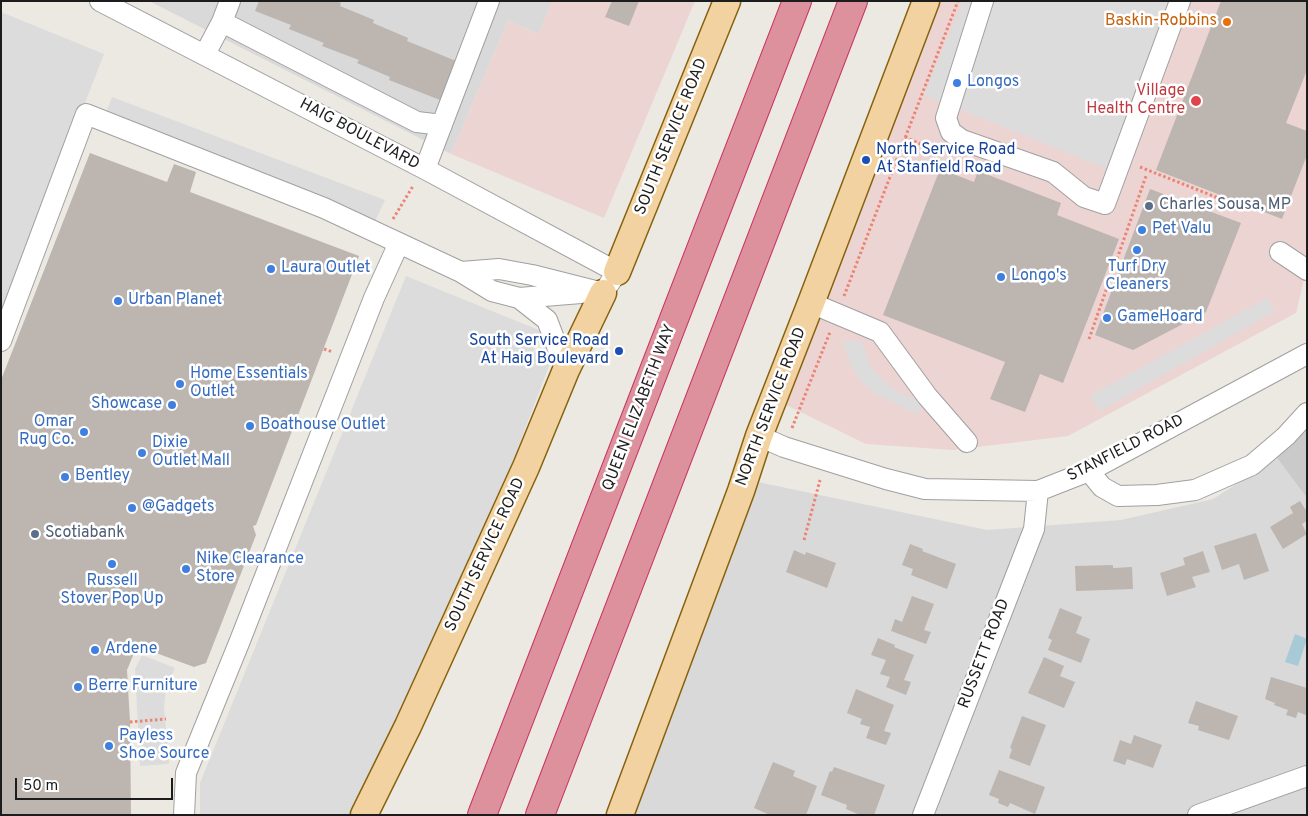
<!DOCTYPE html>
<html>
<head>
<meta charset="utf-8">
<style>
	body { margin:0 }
	#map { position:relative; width:1308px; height:816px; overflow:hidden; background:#ece9e3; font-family:Overpass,sans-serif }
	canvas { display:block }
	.frame { position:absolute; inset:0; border:2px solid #1c1c1c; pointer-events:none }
	.scale { position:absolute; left:15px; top:778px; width:158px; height:22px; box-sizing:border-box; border:2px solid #1c1c1c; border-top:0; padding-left:6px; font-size:15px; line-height:18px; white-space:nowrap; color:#1c1c1c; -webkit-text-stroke:4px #fff; paint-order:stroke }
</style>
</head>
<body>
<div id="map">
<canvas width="1308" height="816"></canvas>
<div class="frame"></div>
<div class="scale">50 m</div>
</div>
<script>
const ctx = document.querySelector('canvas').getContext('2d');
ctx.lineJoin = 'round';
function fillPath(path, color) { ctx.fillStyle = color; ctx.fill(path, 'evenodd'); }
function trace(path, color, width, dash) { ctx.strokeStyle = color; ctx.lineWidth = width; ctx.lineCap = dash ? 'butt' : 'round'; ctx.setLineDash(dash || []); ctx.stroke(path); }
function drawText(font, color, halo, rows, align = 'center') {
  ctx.font = font + ' Overpass,sans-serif'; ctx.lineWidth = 5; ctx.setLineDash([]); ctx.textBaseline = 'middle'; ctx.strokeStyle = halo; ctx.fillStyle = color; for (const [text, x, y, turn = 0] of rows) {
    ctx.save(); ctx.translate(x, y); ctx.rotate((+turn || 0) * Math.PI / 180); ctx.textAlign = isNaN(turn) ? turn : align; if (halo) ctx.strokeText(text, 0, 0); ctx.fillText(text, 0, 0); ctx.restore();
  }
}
fillPath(new Path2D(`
	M149 1H552L539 34 508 21 451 154Z
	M1277 458 1307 498V815H619L753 481 987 530 1121 520 1213 499Z`), '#dad9d9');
fillPath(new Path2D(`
	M552 1H695L604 218 451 154 508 21 539 34Z
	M940 1H1307V267L1296 313 1068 436 953 450 866 444 784 404Z`), '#ecd4d3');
fillPath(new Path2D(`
	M1307 426V498L1277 458Z`), '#cacaca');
fillPath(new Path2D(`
	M963 1H1175L1113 171 924 95Z
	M1 12 104 54 1 320Z
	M112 97 385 200 371 230 103 121Z
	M406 276 541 331 533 352 552 358 378 815H200V783Z
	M1267 298 1275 311 1100 411 1090 396Z
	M842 341H861L872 369 895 391 922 402 918 415 874 393 860 380 851 366Z
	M142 655 175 668 166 688 164 707 169 764 140 766 135 669Z`), '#dcdcdc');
fillPath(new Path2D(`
	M1295 634 1307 639 1298 666 1285 662Z`), '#a7cad6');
fillPath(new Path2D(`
	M259 1H336L341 3 340 6 374 20 373 23 408 38 407 41 461 63 445 102 389 80 390 77 357 63 359 60 322 46 324 43 289 29 291 25 255 11Z
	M612 1H639L629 26 605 17Z
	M1221 1H1307V70L1286 123 1307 131V155L1282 219 1156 170Z
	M90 153 167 182 174 164 196 172 190 192 359 256 256 525 253 526 256 535 206 663 194 667 137 646 127 670 130 722 131 815H1V380Z
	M940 169 974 182 978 171 1061 203 1057 215 1119 239 1063 383 1040 374 1025 412 990 399 1005 362 883 315Z
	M1150 189 1241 223 1206 312 1133 350 1095 335Z
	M1300 501 1307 512V521L1302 524 1307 534 1283 549 1270 527 1293 513 1290 507Z
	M1256 533 1269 571 1244 580 1239 564 1222 570 1214 546Z
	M910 544 923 549 922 551 956 564 947 589 911 575 913 569 902 565Z
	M794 550 805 555 806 552 836 563 827 588 786 572Z
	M1203 551 1210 572 1192 577 1196 587 1167 596 1160 573 1185 565 1183 558Z
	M1113 565V568L1132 567 1133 589 1076 591 1075 566Z
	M912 596 934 604 924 630 931 632 926 644 891 631 895 619 902 622Z
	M1060 608 1082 617 1076 633 1090 639 1081 663 1048 650 1052 640 1048 638Z
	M878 638 895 645 894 647 914 655 904 680 911 682 906 695 886 687 890 677 880 674 886 660 871 655Z
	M1044 657 1064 666 1060 676 1075 682 1064 708 1028 693Z
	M1271 677 1307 688 1306 715 1298 712 1296 718 1286 715 1288 710 1274 705 1275 703 1265 699Z
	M856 689 894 705 884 731 891 733 886 745 866 738 870 727 860 724 862 719 847 713Z
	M1196 701 1238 716 1229 740 1198 730 1199 726 1188 723Z
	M1022 716 1046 725 1030 766 1009 758 1012 749 1010 748Z
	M1134 735 1162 745 1153 768 1127 759 1125 765 1113 761 1120 740 1131 744Z
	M773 762 795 771 793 776 817 786 806 815H770L754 808Z
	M834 767 885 785 874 815H860L846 809 847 805 821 795 830 771 832 772Z
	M999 770 1045 787 1035 814 1010 803 1008 807 998 803 999 799 989 795Z`), '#bcb5b0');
const minor = new Path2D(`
	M100 1 425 169 617 272 609 284
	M983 1 946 118 951 132 962 140 1053 172 1084 197 1105 204 1180 1
	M222 22 417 122 442 125
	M205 54 222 22 230 1
	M425 169 489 1
	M1280 252 1307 270
	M461 272 499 269 532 275 603 293
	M519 298 581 293
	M811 303 880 332 927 396 967 442
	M1 341 86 114 324 208 461 272 492 291 519 298 547 320 566 370
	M759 436 784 447 886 479 925 489 1038 491 1089 471 1307 354
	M1089 471 1102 487 1118 496 1157 495 1195 490 1252 465 1286 436 1307 413
	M184 815 186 773 239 643 374 298 399 243
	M923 815 1034 529 1038 491
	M1198 815 1307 776`);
const major = new Path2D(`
	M617 272 727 1
	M364 815 408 726 526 467 566 370 603 293
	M620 815 741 491 759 436 811 303 926 1`);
const highway = new Path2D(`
	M482 815 797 1
	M540 815 853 1`);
trace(minor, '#a0a0a0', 22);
trace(major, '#87620d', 29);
trace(highway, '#c73362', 30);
trace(new Path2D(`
	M905 137 939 152
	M1140 167 1241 207
	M393 219 413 186
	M844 296 958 1
	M1089 339 1146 176
	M324 349 333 352
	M792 428 830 332
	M804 540 820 480
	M130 722 166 719`), '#ec8374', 3, [2.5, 2.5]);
trace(minor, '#fff', 20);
trace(major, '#f3d2a1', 26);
trace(highway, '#dd919d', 28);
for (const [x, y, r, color] of [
	[1227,22,5,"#e8710a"],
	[957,83,5,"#3f7fe0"],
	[1196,101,6,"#e0444e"],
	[866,160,5,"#1a4fb4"],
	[1149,206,5,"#5c6f8a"],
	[1142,230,5,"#3f7fe0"],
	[1137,250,5,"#3f7fe0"],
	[271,269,5,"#3f7fe0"],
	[1001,277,5,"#3f7fe0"],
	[118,301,5,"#3f7fe0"],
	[1107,318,5,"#3f7fe0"],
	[619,351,5,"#1a4fb4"],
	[180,384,5,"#3f7fe0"],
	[172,405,5,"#3f7fe0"],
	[250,426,5,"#3f7fe0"],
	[84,432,5,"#3f7fe0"],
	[142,453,5,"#3f7fe0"],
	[65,477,5,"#3f7fe0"],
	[132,508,5,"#3f7fe0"],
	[35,534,5,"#5c6f8a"],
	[112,564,5,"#3f7fe0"],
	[186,569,5,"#3f7fe0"],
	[95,650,5,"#3f7fe0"],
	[78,687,5,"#3f7fe0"],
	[109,746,5,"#3f7fe0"]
]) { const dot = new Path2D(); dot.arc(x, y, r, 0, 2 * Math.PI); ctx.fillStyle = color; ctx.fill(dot); trace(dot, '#fff', 2); }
drawText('16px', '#c56008', '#fff', [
	["Baskin-Robbins",1217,22]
], 'right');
drawText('16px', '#366cbe', '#fff', [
	["Longos",967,83],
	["Pet Valu",1152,230],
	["Turf Dry",1137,268,"center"],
	["Cleaners",1137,286,"center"],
	["Laura Outlet",281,269],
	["Longo's",1011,277],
	["Urban Planet",128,301],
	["GameHoard",1117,318],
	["Home Essentials",190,375],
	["Outlet",190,393],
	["Showcase",162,405,"right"],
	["Omar",74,423,"right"],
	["Rug Co.",74,441,"right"],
	["Boathouse Outlet",260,426],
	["Dixie",152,444],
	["Outlet Mall",152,462],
	["Bentley",75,477],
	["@Gadgets",142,508],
	["Nike Clearance",196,560],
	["Store",196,578],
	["Russell",112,582,"center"],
	["Stover Pop Up",112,600,"center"],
	["Ardene",105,650],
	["Berre Furniture",88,687],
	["Payless",119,737],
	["Shoe Source",119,755]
], 'left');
drawText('16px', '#be3a42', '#fff', [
	["Village",1185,92],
	["Health Centre",1185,110]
], 'right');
drawText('16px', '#1c1c1c', '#fff', [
	["HAIG BOULEVARD",359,135,28],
	["SOUTH SERVICE ROAD",672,137,-68],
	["NORTH SERVICE ROAD",772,407,-69],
	["QUEEN ELIZABETH WAY",640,408,-69],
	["STANFIELD ROAD",1126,449,-27],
	["SOUTH SERVICE ROAD",486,555,-65],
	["RUSSETT ROAD",985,654,-69]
]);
drawText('16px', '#164399', '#fff', [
	["North Service Road",876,151],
	["At Stanfield Road",876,169],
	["South Service Road",609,342,"right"],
	["At Haig Boulevard",609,360,"right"]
], 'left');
drawText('16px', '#4e5e75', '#fff', [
	["Charles Sousa, MP",1159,206],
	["Scotiabank",45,534]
], 'left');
</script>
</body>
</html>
